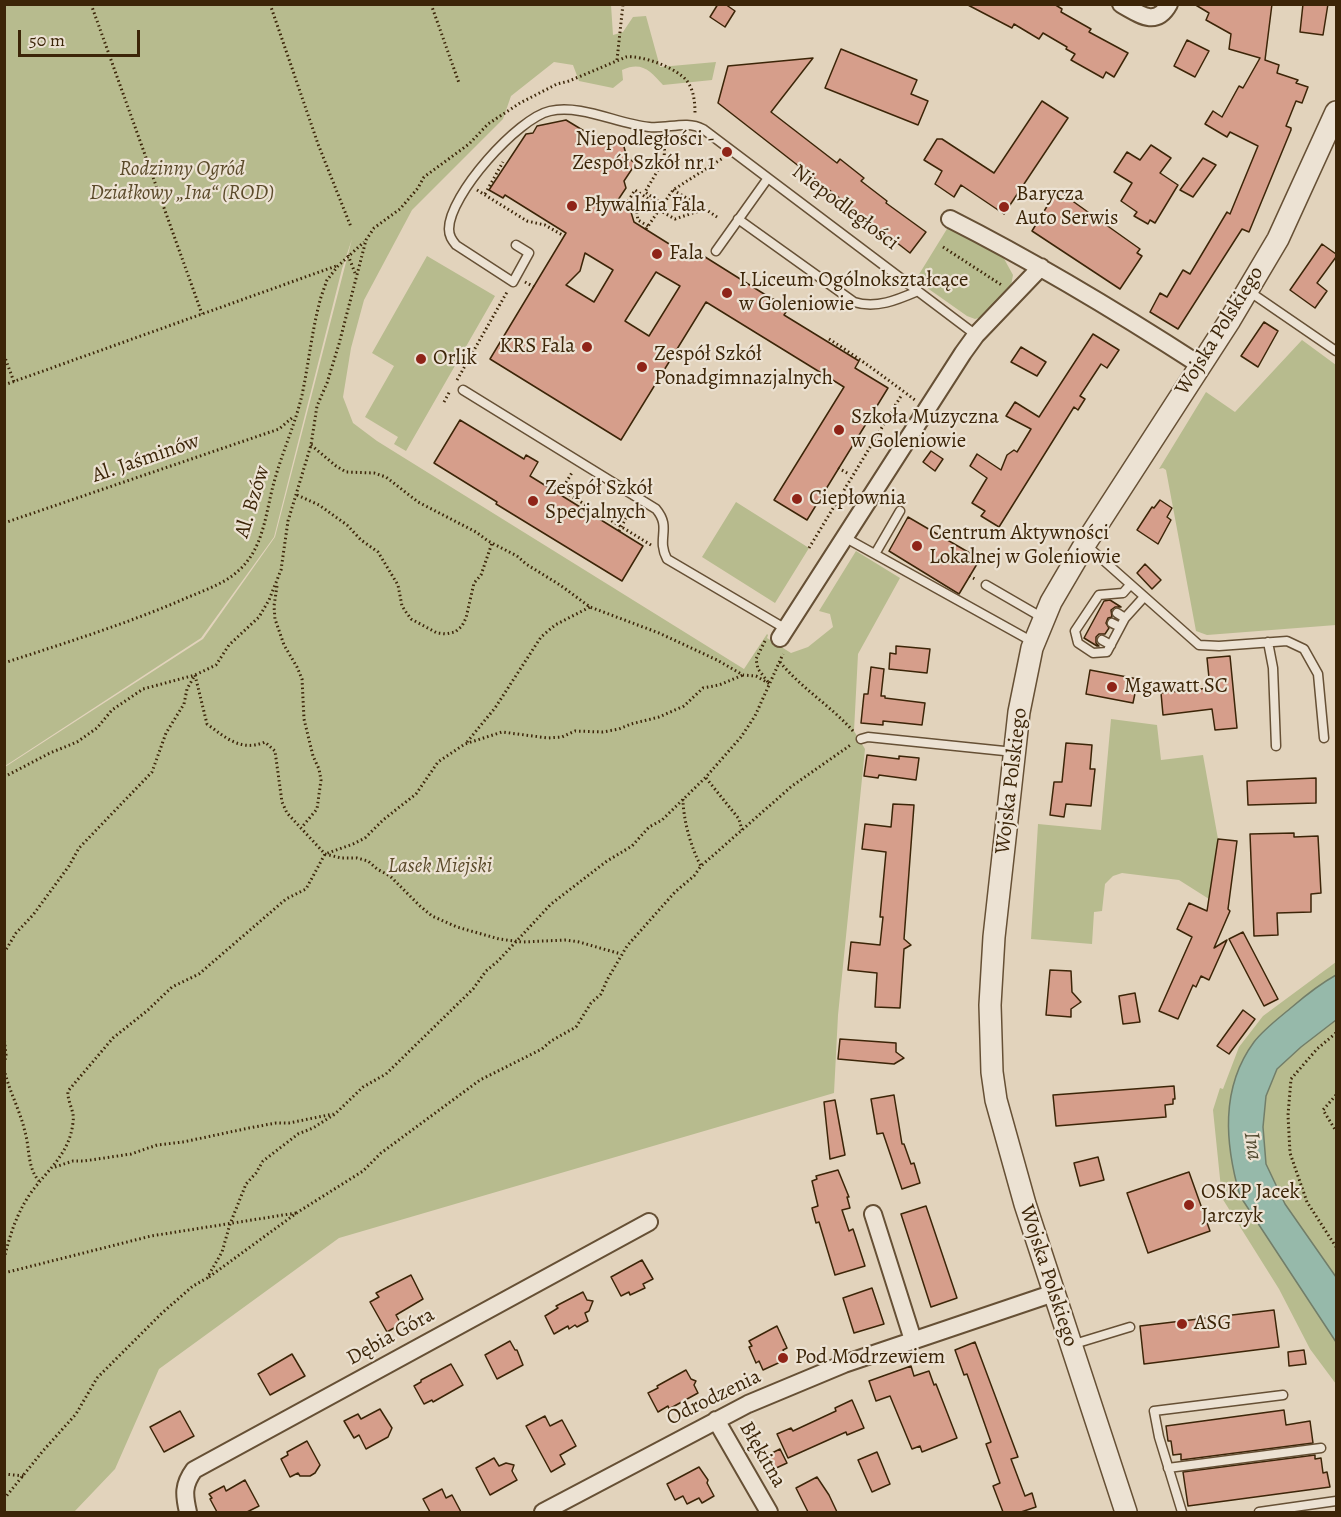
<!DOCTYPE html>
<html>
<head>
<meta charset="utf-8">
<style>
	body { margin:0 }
	#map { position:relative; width:1341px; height:1517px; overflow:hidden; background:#e2d3bc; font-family:Alegreya,serif }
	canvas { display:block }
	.frame { position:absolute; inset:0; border:6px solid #3c2508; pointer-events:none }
	.scale { position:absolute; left:18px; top:30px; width:122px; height:27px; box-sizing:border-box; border:3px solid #3c2508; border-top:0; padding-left:8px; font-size:18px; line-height:21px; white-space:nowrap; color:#3c2508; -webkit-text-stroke:4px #ece2d3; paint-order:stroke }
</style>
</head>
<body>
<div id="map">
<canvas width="1341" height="1517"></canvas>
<div class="frame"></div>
<div class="scale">50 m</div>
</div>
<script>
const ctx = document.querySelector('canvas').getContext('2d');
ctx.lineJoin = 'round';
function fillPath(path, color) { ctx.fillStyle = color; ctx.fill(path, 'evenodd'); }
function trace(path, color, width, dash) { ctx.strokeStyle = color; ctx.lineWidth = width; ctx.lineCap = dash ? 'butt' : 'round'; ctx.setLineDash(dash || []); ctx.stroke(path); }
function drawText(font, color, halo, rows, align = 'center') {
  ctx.font = font + ' Alegreya,serif'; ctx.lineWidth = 4.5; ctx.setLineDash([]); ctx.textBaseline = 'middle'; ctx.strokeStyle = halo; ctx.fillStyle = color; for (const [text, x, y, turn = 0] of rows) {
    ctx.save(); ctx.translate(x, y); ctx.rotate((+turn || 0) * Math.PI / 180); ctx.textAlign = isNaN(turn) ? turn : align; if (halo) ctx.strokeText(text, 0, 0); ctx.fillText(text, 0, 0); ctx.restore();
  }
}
fillPath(new Path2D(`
	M5 5H611L613 35 623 32 633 17 646 16 660 67 716 62 712 80 663 85C650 71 642 61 622 70L623 80 613 88 579 81 573 65 554 62 511 96 503 119 412 210 364 300 351 348 343 397 353 423 377 441 744 669 767 634 768 635 767 638 791 653 808 647 833 627 830 614 819 611 856 551 900 578 858 654 854 731 865 749 838 1015 834 1093 339 1238 159 1369 115 1469 74 1512H5V767L203 639 275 537 352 239 342 269 274 537 201 638 5 766Z
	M950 224 1002 255 1013 275 1010 291 985 316 975 319 967 316 923 285 918 276Z
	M427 256 495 296 406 451 394 444 398 437 365 417 394 366 372 353Z
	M1302 340 1336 365V625L1207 635 1196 631 1166 470 1163 468 1159 469 1206 392 1235 412Z
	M736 502 809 548 775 603 702 557Z
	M1111 719 1157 725 1161 760 1203 755 1218 839 1209 899 1179 880 1122 873 1113 876 1105 884 1102 911 1094 912 1092 944 1031 939 1038 824 1101 830Z
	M1336 962V1384L1310 1349 1279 1289 1222 1198 1213 1110 1220 1088 1223 1089 1239 1047 1263 1016Z`), '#b7bb8e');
const water = new Path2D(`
	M1336 975V1020L1301 1047 1277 1069 1266 1096 1263 1127 1266 1164 1285 1204 1336 1277V1342L1240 1196C1225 1144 1220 1088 1254 1042 1264 1029 1279 1018 1292 1007 1306 995 1320 984 1336 975Z`);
fillPath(water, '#96b9aa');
trace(water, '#727e69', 1.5);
const building = new Path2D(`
	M718 4H725L735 11 725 27 710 17Z
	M966 4H1054L1062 9 1061 12 1091 29 1089 32 1128 53 1114 77 1106 72 1103 78 1071 60 1075 54 1066 49 1067 47 1043 33 1039 39 1014 24 1012 28Z
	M1194 4H1272L1265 60 1279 65 1277 73 1298 80 1296 83 1308 87 1302 103 1296 101 1286 126 1291 128V130L1249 232 1242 229 1178 329 1150 312 1160 293 1167 297 1183 270 1190 274 1227 212 1230 214 1258 146 1230 132 1227 137 1205 124 1213 111 1222 117 1239 86 1243 88 1260 58 1229 49 1231 34 1206 20 1209 13Z
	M1303 4H1328L1323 35 1300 32Z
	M1187 40 1209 51 1195 77 1174 66Z
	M841 49 917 80 911 94 928 101 918 125 825 88Z
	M813 58 771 112 837 163 840 159 864 178 861 181 887 201 886 203 926 232 910 253 718 103 728 66Z
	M1042 101 1068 118 1004 214 961 185 954 197 935 184 942 171 924 160 937 139H942L994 173Z
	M566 120 594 137 608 134 623 143 627 158 636 163 624 181 626 188 616 203 631 212 634 222 690 257 694 250 788 309 784 315 859 361 855 368 888 388 807 520 774 500 844 387 706 302 621 440 490 359 566 233 505 195 503 198 489 190 526 134 533 133 537 126ZM585 253 613 270 594 302 566 285 580 271ZM656 272 680 286 649 336 625 321Z
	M1151 145 1171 158 1160 173 1178 185 1155 223 1150 220 1148 224 1134 216 1137 212 1121 201 1132 183 1114 172 1127 152 1140 160Z
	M1203 158 1216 165 1193 197 1180 190Z
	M1057 190 1140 249 1137 253 1142 256 1120 289 1032 231Z
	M1322 244 1336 254V257L1317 283 1327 291 1315 308 1290 290Z
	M1264 322 1278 331 1258 367 1241 356Z
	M1093 334 1119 350 1107 368 1101 364 1080 396 1085 399 1078 410 1074 407 999 527 981 516 985 511 972 503 987 478 970 466 977 454 1001 470 1007 455 1014 450 1017 452 1031 429 1006 416 1015 402 1039 417Z
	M1021 347 1046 362 1037 376 1011 362Z
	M460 420 524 459 526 455 538 462 530 476 643 546 622 581 496 504 497 502 434 463Z
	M931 451 943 459 935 471 923 462Z
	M1160 500 1172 508 1167 517 1171 520 1158 544 1137 530 1152 507 1154 508Z
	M908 517 980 559 959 594 889 551Z
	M1145 564 1161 580 1152 589 1137 573Z
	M1110 600 1121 607H1115L1111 610 1112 617 1108 618 1106 623 1109 628 1105 634H1099L1096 637V643L1099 646H1097L1084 638 1104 601Z
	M896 646 930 649 927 673 889 669 890 653 896 654Z
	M1230 656 1237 728 1215 730 1212 709 1163 715 1161 693 1210 688 1207 658Z
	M871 667 884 669 881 696H885V698L925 703 922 725 883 721V725L861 723 864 694H868Z
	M1090 670 1138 679 1133 703 1086 694Z
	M1066 743 1092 745 1090 769H1095L1091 806 1066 804 1064 817 1050 815 1054 782H1062Z
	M867 755 899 759V756L919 758 916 780 879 775 878 778 864 776Z
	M1316 778V803L1248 805 1247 781Z
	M893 804 914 805 904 939 911 945 904 949 900 1008 875 1007 877 973 848 970 851 942 880 945 883 917H880L886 852 862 849 865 824 891 827Z
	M1294 833V837L1318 836 1321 893 1311 894V912L1277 913 1278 935 1254 936 1250 834Z
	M1218 839 1237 841 1228 909 1230 911 1214 948 1227 940 1209 980 1201 976 1196 987 1193 985 1178 1019 1159 1011 1192 937 1177 929 1189 903 1207 911Z
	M1243 932 1278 999 1264 1006 1229 939Z
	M1050 970 1071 971 1072 992 1081 1002 1071 1009V1017L1046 1015Z
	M1135 993 1140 1022 1123 1024 1119 996Z
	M1243 1010 1255 1019 1229 1054 1217 1046Z
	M840 1039 896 1043V1052L904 1058 894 1064 838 1059Z
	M1174 1086 1175 1099H1173V1104L1165 1105 1166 1117 1056 1126 1053 1095Z
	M894 1095 902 1144H904L911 1164 914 1163 920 1183 902 1189 883 1133 877 1134 871 1099Z
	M835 1100 845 1155 830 1159 824 1102Z
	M1098 1157 1104 1180 1080 1186 1074 1163Z
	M838 1170 849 1197H847L850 1208 842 1210 849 1231 853 1229 865 1266 835 1275 819 1222 816 1223 812 1208 818 1206 812 1181 817 1179 816 1176Z
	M1189 1172 1210 1231 1148 1253 1127 1193Z
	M926 1206 957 1298 931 1307 901 1214Z
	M642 1260 653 1279 643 1284 645 1288 630 1295 629 1292 621 1296 611 1277Z
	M411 1275 423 1299 396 1315 401 1324 387 1332 370 1302 379 1297 376 1293Z
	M872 1288 884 1324 854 1333 843 1298Z
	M583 1292 587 1300 593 1301 589 1311 585 1313 588 1321 577 1327 575 1325 569 1329 568 1326 554 1334 545 1316 558 1308 556 1306Z
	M1274 1310 1279 1347 1144 1364 1140 1326Z
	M777 1326 787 1348 783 1350 787 1359 763 1370 759 1361 756 1363 749 1347 752 1346 749 1341Z
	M510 1341 515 1350H517L523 1365 497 1379 485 1355Z
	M975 1342 1018 1457 1011 1459 1025 1496 1032 1493 1036 1507 1021 1512H1003L993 1486 1000 1483 986 1444 991 1442 967 1374 964 1375 955 1350Z
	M1304 1350 1306 1364 1289 1366 1288 1352Z
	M292 1354 305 1376 270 1395 258 1374Z
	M451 1364 463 1385 433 1402 432 1400 424 1404 414 1386 421 1382V1380Z
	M911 1366 914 1376 929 1371 934 1385 936 1384 957 1438 922 1452 920 1446 912 1449 890 1396 876 1401 869 1381Z
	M686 1370 691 1379 696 1381 694 1385 698 1393 669 1409 668 1406 658 1412 648 1393 658 1388 657 1386Z
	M852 1400 864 1428 847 1435 846 1432 788 1458 777 1434 791 1428 793 1431 836 1411 835 1408Z
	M380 1409 392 1428 388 1437 366 1449 359 1435 354 1438 344 1421 358 1414 361 1419Z
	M1284 1410 1286 1425 1310 1421 1313 1443 1181 1460V1454L1173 1455 1171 1441H1168L1166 1426Z
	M180 1411 194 1436 164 1452 150 1427Z
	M545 1416 550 1426 562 1420 576 1446 560 1455 565 1464 551 1472 526 1426Z
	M307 1441 320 1465 315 1473 310 1476H300L298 1473 290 1477 281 1459 288 1455 287 1452Z
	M780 1449 787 1463 774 1469 768 1455Z
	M877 1452 890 1484 872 1492 858 1460Z
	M1315 1455V1459L1321 1458 1323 1473 1327 1472 1330 1487 1188 1506 1183 1472Z
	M494 1458 499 1466 506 1463 514 1465 512 1471 517 1480 490 1495 476 1468Z
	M699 1467 708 1480 707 1483 714 1496 702 1503 699 1498 687 1504 683 1496 675 1500 667 1484Z
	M817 1477 829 1495 837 1512H808L796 1488Z
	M245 1480 259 1506 247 1512H217L210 1499 212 1498 209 1494 224 1486 226 1491Z
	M442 1489 446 1498 452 1495 461 1512H430L423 1499Z`);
fillPath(building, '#d69e8b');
trace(building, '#3c2508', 1.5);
const service = new Path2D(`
	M738 219 854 302C876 309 897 300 918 291
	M516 245 529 253 513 282 456 245C452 240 449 236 449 229 449 195 518 118 550 111 581 104 618 124 649 127 668 129 686 120 703 129L976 335
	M716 251 768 178
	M1247 290 1336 351
	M463 390 656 509C672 528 656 538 667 559L786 629
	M844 537 1033 642
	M1085 544 1199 645 1219 646 1287 641 1304 649 1318 674 1324 738
	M875 554 900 511
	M986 585 1043 618
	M1130 585 1123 593 1099 595 1075 631 1078 643 1093 653 1107 652 1125 618 1144 597
	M1117 613 1125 618
	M1112 623 1120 627
	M1102 640 1111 645
	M1268 642 1273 668 1276 746
	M861 739 868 737 1014 752
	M1071 1345 1130 1327
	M1168 1468 1321 1448
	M1182 1512 1159 1437 1154 1411 1283 1395
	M1259 1512 1336 1501`);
const minor = new Path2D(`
	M1121 4C1139 14 1156 28 1169 4
	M950 219C1037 263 1118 312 1200 365
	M780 638 963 353 976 335 1041 267
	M873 1214 913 1340
	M716 1420 769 1512
	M188 1512C184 1495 183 1485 194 1470L649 1222
	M543 1512 748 1404 844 1364 1054 1293`);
const tertiary = new Path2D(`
	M1126 1512 1025 1204 996 1100 992 1072 990 1005 994 937 1019 712 1032 648 1051 602 1085 544 1230 320 1278 239 1336 112`);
trace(service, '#665035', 11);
trace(minor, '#665035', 20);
trace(tertiary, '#665035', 24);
trace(new Path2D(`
	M91 4 202 314
	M270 4 318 144 351 227
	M431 4 459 83
	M617 60 623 4
	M477 190 527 221 545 225 564 236
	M673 190 705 209
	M485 194 503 162
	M662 204 645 192 664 160 665 139
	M659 210 675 219 705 209 717 217
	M648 226 638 220 636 209 627 203 635 190 653 202 655 199
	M646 229 673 190 723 158
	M943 247 1003 286
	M348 255 355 273
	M525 282 534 287
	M774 300 775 297
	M829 339C859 358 887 379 915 400
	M4 355 14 382
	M457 380 507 292
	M4 385 336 266
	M444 402 450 391
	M311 445 336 466 346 472 374 473 386 477 418 502 476 532 488 541 517 556 526 564 560 585 590 607 659 633 717 660 743 675 756 676 770 684
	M838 468 849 474
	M550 483 651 545
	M559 494 573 471
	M297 495 319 505 347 525 361 540 378 552 398 585 402 606 406 612 411 619 437 633 446 634 455 632 462 626 466 618 474 583 481 575 492 543
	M4 523 279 429 293 417
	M619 531 632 507
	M809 548 901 396
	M969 576 977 580
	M277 586 274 606 275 619 284 645 297 667 302 679 304 719 313 756 319 769 321 780 317 809 302 827
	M765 641 756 659 758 669 768 682
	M780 662C801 688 831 706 853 731
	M4 663C65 643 126 624 184 599 202 591 222 585 237 572 263 550 265 517 273 486 281 455 295 425 302 395 309 362 312 329 321 297L327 280 338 266 364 242
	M467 742 495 708 541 637 555 625 590 607
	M4 777 50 753 77 742 97 728 112 710 143 689 195 675 216 665 229 645 259 617 269 600 281 570 288 521 311 445 317 406 327 383 339 344 366 240 374 228 400 209 418 188 424 177 469 144 488 124 520 103 557 84 569 81 626 57C642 55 677 68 687 81 694 90 695 103 695 114
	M706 778 739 819 742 830
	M683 799C683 819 691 848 701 866
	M4 953 16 933 33 915 69 866 79 848 152 772 166 733 184 704 187 689 195 675 207 724C226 738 241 752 265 742L275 751 282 802 287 813 325 854 341 858H357L368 861 377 869 390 876 420 906 432 916 457 927 499 939 522 942 566 940 579 942 621 954
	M1336 1033 1317 1049 1291 1079 1288 1115 1290 1153 1307 1202 1336 1247
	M4 1036 6 1055 4 1066
	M4 1069C9 1091 20 1110 25 1132 30 1149 27 1167 39 1181
	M1336 1095 1323 1110 1336 1131
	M55 1167 73 1161H84L131 1154 157 1145 183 1142 249 1128 276 1123H289L333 1114
	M4 1259C10 1235 16 1215 30 1194 47 1170 70 1154 73 1122 75 1111 67 1102 68 1091L113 1038 148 1010 172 987 199 974 286 899 306 889 325 854 353 844 365 838 383 820 416 794 438 762 465 744 502 732 548 738 562 737 575 731 603 732 619 729 631 724 659 717 684 706 703 688 719 685 743 675
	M4 1273 151 1236 296 1213
	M209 1277 298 1212 363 1171 381 1153 480 1080 542 1049 551 1041 576 1027 591 1003 601 994 607 980 627 946 675 892 694 876 701 866 792 786 852 744
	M4 1474 24 1476
	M4 1499 42 1452 76 1414 97 1378 162 1313 193 1286 207 1278 222 1252 230 1224 246 1184 256 1173 263 1161 298 1134 313 1128 335 1114 363 1087 386 1074 473 989 486 971 498 961 551 904 607 861 632 846 649 827 662 820 706 777 741 737 755 716 783 654`), '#3c2508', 3, [1.5, 3]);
trace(service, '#ece2d3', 8);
trace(minor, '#ece2d3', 16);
trace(tertiary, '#ece2d3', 21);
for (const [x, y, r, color] of [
	[727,152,6,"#8f2418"],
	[572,206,6,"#8f2418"],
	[1004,207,6,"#8f2418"],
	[657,254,6,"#8f2418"],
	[727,293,6,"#8f2418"],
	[587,347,6,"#8f2418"],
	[421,359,6,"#8f2418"],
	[642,367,6,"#8f2418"],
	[839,430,6,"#8f2418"],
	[797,499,6,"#8f2418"],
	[533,501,6,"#8f2418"],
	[917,546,6,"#8f2418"],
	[1112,687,6,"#8f2418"],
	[1189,1205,6,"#8f2418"],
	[1182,1324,6,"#8f2418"],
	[783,1358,6,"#8f2418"]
]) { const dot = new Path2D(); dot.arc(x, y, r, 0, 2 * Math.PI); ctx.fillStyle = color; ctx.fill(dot); trace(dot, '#ece2d3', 2); }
drawText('21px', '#3c2508', '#ece2d3', [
	["Niepodległości -",715,140,"right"],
	["Zespół Szkół nr 1",715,164,"right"],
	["Barycza",1016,195],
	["Auto Serwis",1016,219],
	["Pływalnia Fala",584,206],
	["Fala",669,254],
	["I Liceum Ogólnokształcące",739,281],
	["w Goleniowie",739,305],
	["KRS Fala",575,347,"right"],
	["Zespół Szkół",654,355],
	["Ponadgimnazjalnych",654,379],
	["Orlik",433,359],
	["Szkoła Muzyczna",851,418],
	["w Goleniowie",851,442],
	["Zespół Szkół",545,489],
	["Specjalnych",545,513],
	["Ciepłownia",809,499],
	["Centrum Aktywności",929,534],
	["Lokalnej w Goleniowie",929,558],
	["Mgawatt SC",1124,687],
	["OSKP Jacek",1201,1193],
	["Jarczyk",1201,1217],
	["ASG",1194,1324],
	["Pod Modrzewiem",795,1358]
], 'left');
drawText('italic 21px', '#5b4a2a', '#ece2d3', [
	["Rodzinny Ogród",182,170],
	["Działkowy „Ina“ (ROD)",182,194],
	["Lasek Miejski",440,867]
]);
drawText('21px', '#3c2508', '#ece2d3', [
	["Niepodległości",845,208,37],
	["Wojska Polskiego",1220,331,-58],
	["Al. Jaśminów",146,459,-19],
	["Al. Bzów",253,502,-73],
	["Wojska Polskiego",1012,781,-83],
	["Wojska Polskiego",1048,1276,72],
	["Dębia Góra",391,1337,-29],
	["Odrodzenia",714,1398,-26],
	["Błękitna",762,1455,60]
]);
drawText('italic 22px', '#524a30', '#ece2d3', [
	["Ina",1252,1146,82]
]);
</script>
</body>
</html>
